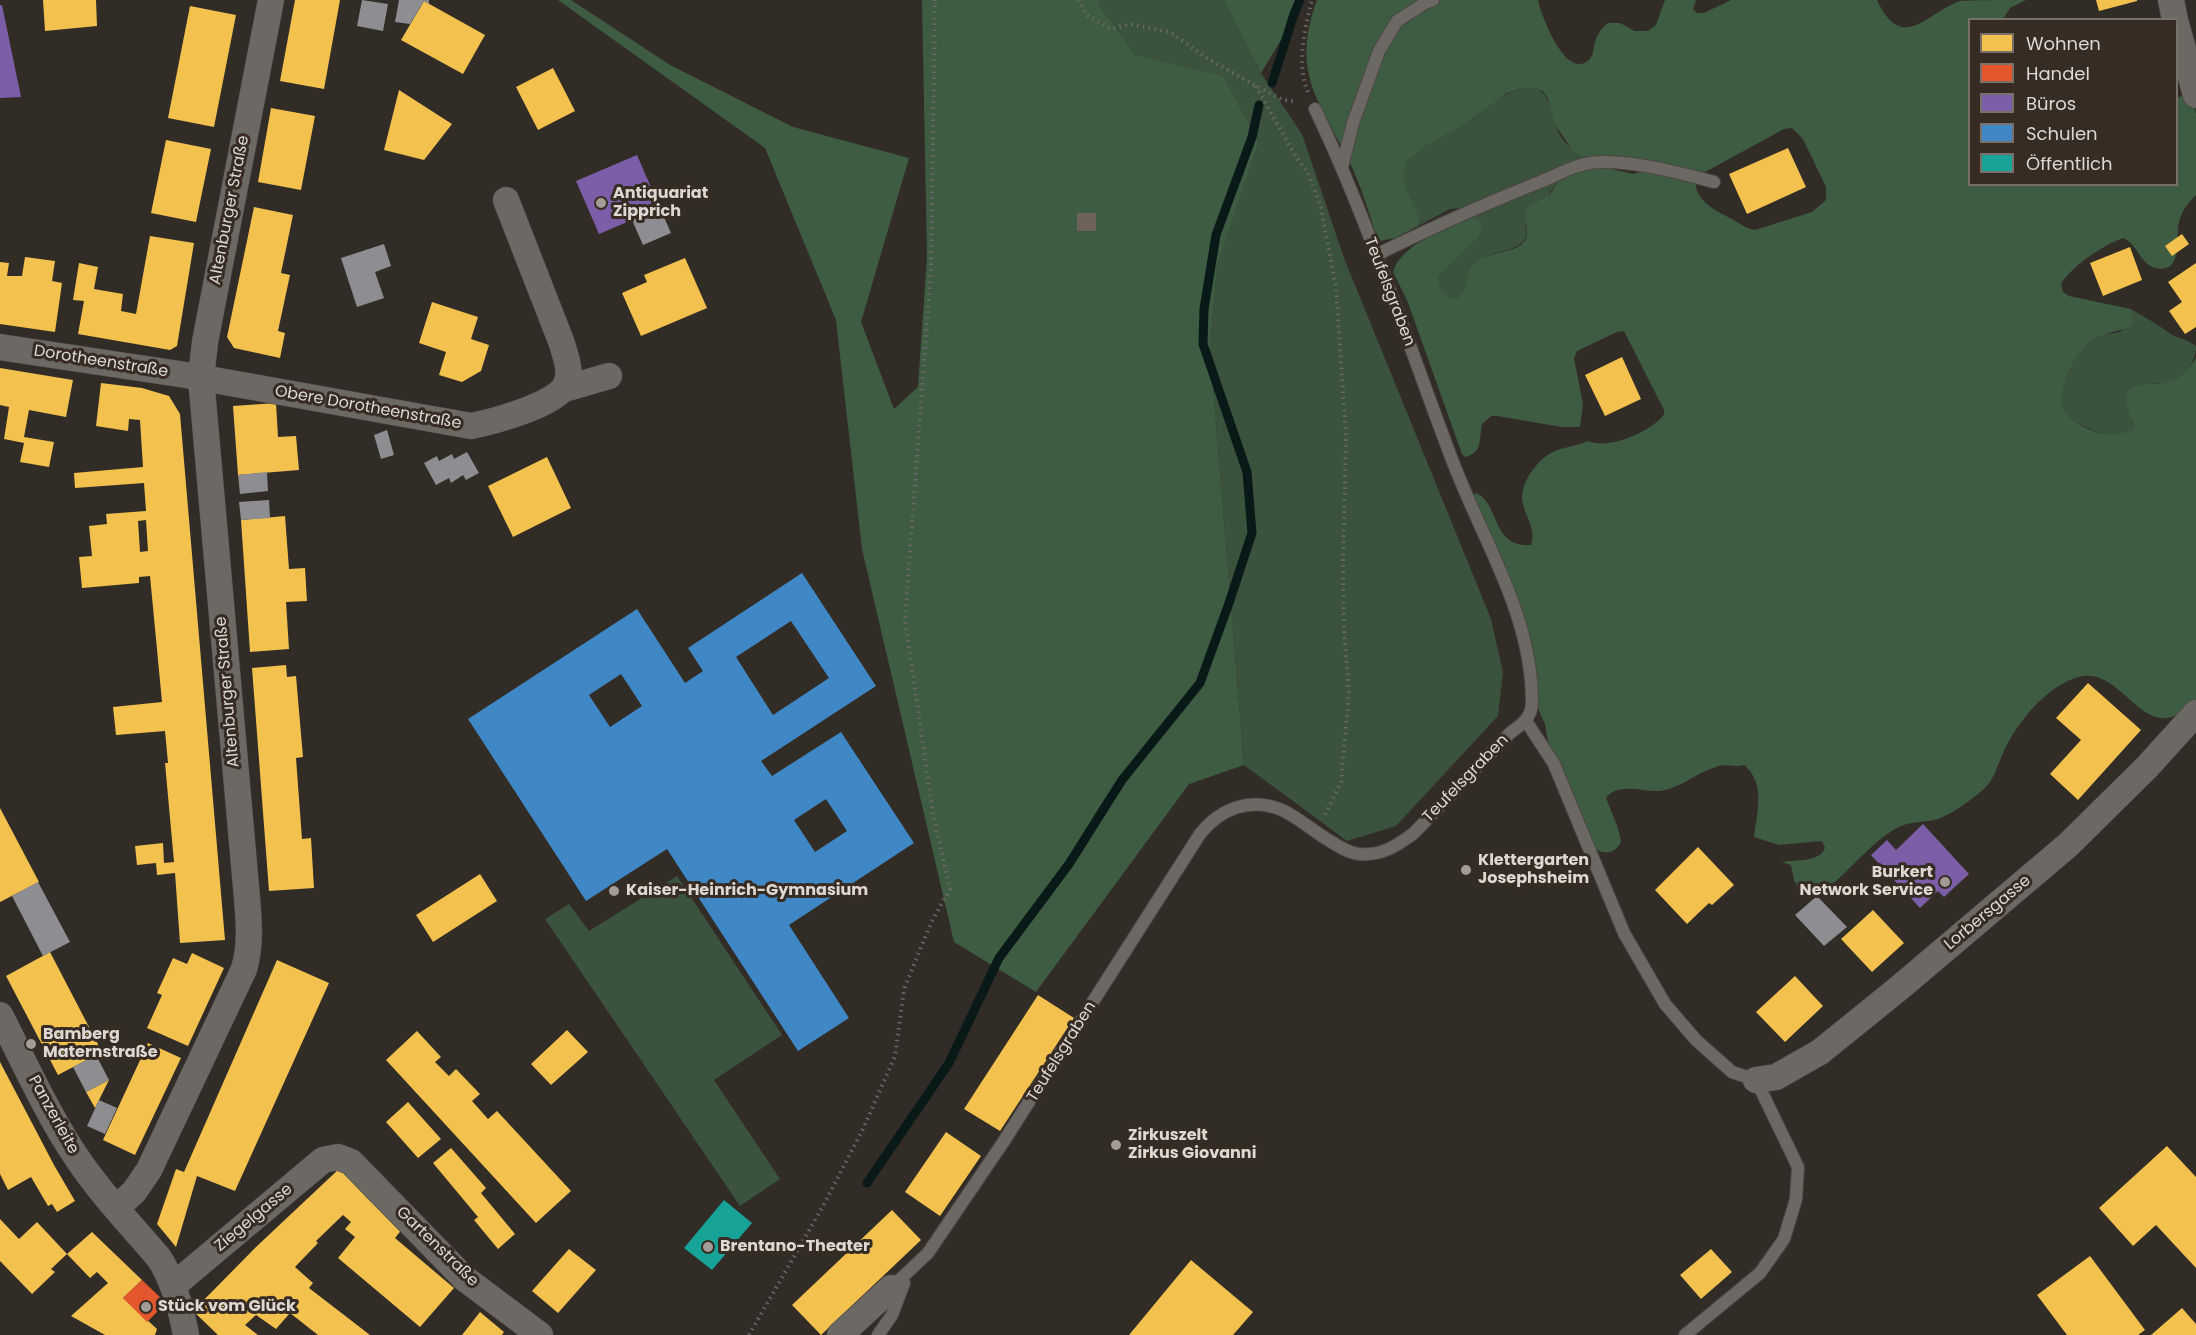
<!DOCTYPE html>
<html>
<head>
<meta charset="utf-8">
<style>
	body { margin:0 }
	#map { position:relative; width:2196px; height:1335px; overflow:hidden; background:#322c27; font-family:Poppins,sans-serif }
	canvas { display:block }
	.legend { position:absolute; left:1968px; top:18px; width:210px; height:168px; box-sizing:border-box; background:#362c23; border:2px solid #797069; margin:0; padding:8px 10px; list-style:none; font-size:18px; color:#ded7d2 }
	.legend li { display:flex; align-items:center; gap:12px; height:30px }
	.legend b { width:30px; border:2px solid #797069 }
</style>
</head>
<body>
<div id="map">
<canvas width="2196" height="1335"></canvas>
<ul class="legend">
<li><b style="height:16px;background:#f2c14e"></b>Wohnen</li>
<li><b style="height:16px;background:#e4572e"></b>Handel</li>
<li><b style="height:16px;background:#7b5ea7"></b>Büros</li>
<li><b style="height:16px;background:#3f88c5"></b>Schulen</li>
<li><b style="height:16px;background:#17a398"></b>Öffentlich</li>
</ul>
</div>
<script>
const ctx = document.querySelector('canvas').getContext('2d');
ctx.lineJoin = 'round';
function fillPath(path, color) { ctx.fillStyle = color; ctx.fill(path, 'evenodd'); }
function trace(path, color, width, dash) { ctx.strokeStyle = color; ctx.lineWidth = width; ctx.lineCap = dash ? 'butt' : 'round'; ctx.setLineDash(dash || []); ctx.stroke(path); }
function drawText(font, color, halo, rows, align = 'center') {
  ctx.font = font + ' Poppins,sans-serif'; ctx.lineWidth = 6; ctx.setLineDash([]); ctx.textBaseline = 'middle'; ctx.strokeStyle = halo; ctx.fillStyle = color; for (const [text, x, y, turn = 0] of rows) {
    ctx.save(); ctx.translate(x, y); ctx.rotate((+turn || 0) * Math.PI / 180); ctx.textAlign = isNaN(turn) ? turn : align; if (halo) ctx.strokeText(text, 0, 0); ctx.fillText(text, 0, 0); ctx.restore();
  }
}
fillPath(new Path2D(`
	M1098 0H1224L1261 73 1302 134 1344 258 1491 619 1503 672 1498 716 1396 826 1347 841 1244 765 1210 349 1217 266 1259 143 1223 75 1136 55 1103 11Z
	M1537 88C1556 99 1550 129 1567 144 1574 150 1589 153 1597 157L1464 208 1450 209 1418 226 1420 219C1412 204 1396 180 1406 162 1417 143 1450 133 1468 122 1482 114 1494 99 1509 93 1518 89 1527 88 1537 88Z
	M1560 179 1525 226C1533 251 1499 249 1483 258 1479 261 1473 267 1470 271 1466 277 1464 311 1447 297 1442 292 1439 283 1438 276L1478 238 1482 231 1481 220 1472 217Z
	M2131 309 2158 325 2172 335 2188 341 2196 346C2196 363 2185 377 2169 382 2163 384 2155 382 2150 384 2141 388 2133 396 2126 401L2134 428C2130 431 2127 434 2122 435 2104 437 2063 423 2061 402 2060 388 2069 371 2076 359 2082 349 2091 338 2103 334 2108 333 2116 334 2121 331 2125 328 2129 321 2133 317Z
	M677 876 782 1035 714 1080 780 1179 740 1206 545 919 569 904 589 931Z`), '#3b523d');
fillPath(new Path2D(`
	M558 0H571L670 65 793 127 909 158 861 322 894 409 918 387 927 257 922 0H1098L1103 11 1136 55 1223 75 1259 143 1217 266 1210 349 1244 765 1189 784 1036 992 954 942 862 549 836 320 765 148Z
	M1224 0H1305L1261 73Z
	M1317 0H1538C1541 15 1566 81 1589 60 1594 55 1593 48 1595 42 1597 34 1602 28 1608 23H1620L1635 31H1648L1656 25 1665 0H1696L1693 9 1697 13H1704L1731 0H1877C1902 54 1926 13 1960 1 1970 0 2013 0 2026 0L2010 8 2003 19 1970 20V184H2176L2177 98 2190 92 2196 114V195C2188 202 2182 211 2179 222 2175 237 2184 274 2156 268 2140 265 2138 244 2123 238 2103 245 2072 266 2061 284L2063 292 2069 296 2131 309 2133 317 2131 326C2119 332 2103 332 2092 340 2077 351 2054 393 2064 410 2075 429 2116 443 2134 428 2133 419 2126 410 2126 401 2125 379 2155 386 2168 382 2180 379 2190 368 2196 358V700C2142 757 2126 660 2075 678 2044 689 2016 724 2003 753 1998 764 1994 780 1984 789 1974 798 1947 818 1934 820 1919 823 1908 821 1895 829 1873 842 1855 864 1836 881 1824 888 1813 889 1799 888L1794 880 1791 865 1782 862C1796 859 1819 863 1825 848L1822 841 1779 845 1754 837C1757 813 1766 783 1744 765 1734 768 1726 763 1716 767 1696 773 1681 788 1660 791 1643 792 1618 782 1606 798L1618 828 1621 842C1616 852 1605 856 1596 849L1548 741 1545 724 1539 711 1535 676 1472 497 1476 493C1500 503 1491 548 1531 545 1536 528 1527 520 1523 504 1518 486 1536 461 1551 453 1562 447 1576 446 1588 441 1609 450 1650 432 1664 415V410L1624 331 1617 332 1577 351 1574 358 1583 404 1580 427H1562L1497 416H1491L1482 424C1479 439 1483 453 1465 457L1462 454 1407 300 1393 272C1400 245 1448 227 1472 217L1481 220 1482 231 1478 238 1438 276C1440 287 1444 300 1457 299 1469 290 1464 276 1472 265 1485 251 1514 254 1524 242 1531 233 1523 220 1526 209L1550 194 1560 179 1586 169 1603 167 1633 174 1644 171 1597 157 1583 156 1574 152 1555 125 1548 99 1543 91 1536 88 1520 89 1507 93 1467 123 1423 147 1406 162 1403 175 1406 189 1420 219 1418 226 1395 238 1380 241 1377 237C1369 213 1361 186 1350 163 1320 101 1290 74 1317 0ZM1792 128 1803 139 1826 187V200L1812 212 1755 230C1745 228 1739 223 1730 218 1714 210 1692 199 1696 177L1784 129Z`), '#3e5c42');
fillPath(new Path2D(`
	M43 0H96L97 26 45 31Z
	M295 0H340L324 89 280 81Z
	M2096 0H2137V1L2099 11Z
	M424 1 485 35 463 74 401 40Z
	M190 6 236 15 214 127 168 118Z
	M553 68 575 111 538 130 516 87Z
	M399 90 452 124 424 160 384 150Z
	M271 108 315 116 301 190 258 182Z
	M166 140 211 149 196 222 151 213Z
	M1788 148 1806 187 1747 214 1729 174Z
	M254 207 293 215 281 273 290 275 278 331 285 333 280 358 234 348 227 337Z
	M2182 234 2189 244 2172 256 2165 246Z
	M150 236 194 243 177 346 170 350 78 334 84 301 73 300 79 263 98 267 94 289 123 294 121 311 136 314Z
	M2130 247 2142 280 2103 296 2090 263Z
	M25 257 55 261 52 281 62 283 55 332 0 324V262L9 263 7 276H22Z
	M685 258 707 308 641 336 622 293 647 282 644 275Z
	M2196 263V327L2185 334 2169 311 2182 302 2168 282Z
	M432 302 478 317 471 339 489 345 481 371 462 382 439 375 446 352 419 343Z
	M1622 357 1641 399 1605 416 1585 375Z
	M0 368 73 380 66 417 29 410 24 437 54 442 49 467 20 462 24 443 4 439 9 407 0 405Z
	M101 383 142 388 169 396 180 414 225 940 180 943 175 873 157 875 156 863 137 865 135 846 163 843 164 863 174 862 165 763H168L165 731 116 735 113 707 162 702 150 576 139 577V583L82 588 79 557 92 556 89 526 107 524 106 514 146 511 144 483 75 488 74 473 143 467 140 420 129 419 128 431 96 426ZM146 520 148 551 140 552 138 521Z
	M276 403 278 437 296 436 299 470 238 475 233 406Z
	M547 457 571 508 513 537 488 486Z
	M285 516 289 569 305 568 307 601 286 602 289 649 250 652 241 520Z
	M286 665 287 677 296 676 303 757 296 758 302 839 311 838 314 888 269 891 252 668Z
	M2088 683 2141 730 2078 800 2050 774 2081 740 2056 718Z
	M0 808 39 882 0 902Z
	M1698 847 1734 885 1712 905 1709 903 1687 924 1655 890Z
	M480 874 497 901 433 942 416 915Z
	M1873 910 1904 943 1872 972 1841 939Z
	M50 952 102 1052 58 1075 6 976Z
	M192 953 224 968 188 1046 147 1028 162 995 157 993 173 958 187 964Z
	M277 960 329 983 235 1191 197 1176 176 1247 157 1224 176 1169 184 1172Z
	M1795 976 1823 1006 1785 1042 1756 1012Z
	M1038 995 1074 1018 1000 1131 964 1109Z
	M567 1030 588 1052 551 1085 531 1064Z
	M417 1031 441 1057 435 1062 449 1076 456 1069 480 1094 472 1101 488 1119 497 1111 571 1191 536 1223 386 1060Z
	M148 1043 181 1058 135 1155 103 1140Z
	M0 1062 54 1165 75 1201 57 1212 52 1204 48 1206 31 1177 8 1190 0 1174Z
	M109 1080 95 1108 86 1092Z
	M408 1102 441 1139 418 1158 386 1122Z
	M946 1132 981 1156 940 1216 905 1192Z
	M2167 1146 2196 1177V1268L2156 1225 2133 1246 2099 1208Z
	M451 1148 486 1188 481 1193 515 1234 498 1249 474 1220 478 1217 433 1163Z
	M340 1168 369 1200 403 1228 395 1238 454 1288 420 1327 338 1258 355 1237 345 1229 351 1222 343 1215 316 1241 318 1243 295 1267 313 1283 309 1288 370 1335H318L290 1313 276 1329 256 1315 245 1325 258 1335H218L193 1311 256 1247Z
	M892 1210 921 1240 821 1335 792 1305Z
	M0 1219 19 1239 37 1222 67 1254 51 1269 55 1272 32 1294 0 1261Z
	M92 1232 142 1280 123 1298 157 1329 155 1335H105L71 1316 108 1283 97 1272 90 1278 67 1254Z
	M569 1249 596 1270 558 1313 532 1291Z
	M1711 1249 1732 1272 1701 1299 1680 1275Z
	M2090 1256 2145 1330 2138 1335H2067L2037 1295Z
	M1191 1260 1253 1312 1233 1335H1129Z
	M2182 1308 2196 1324V1335H2151Z
	M480 1312 504 1332 502 1335H462Z`), '#f2c14e');
fillPath(new Path2D(`
	M142 1280 166 1303 147 1322 123 1298Z`), '#e4572e');
fillPath(new Path2D(`
	M0 5H2L21 97 0 98Z
	M637 155 660 208 599 234 576 181Z
	M1923 824 1969 874 1944 897 1938 891 1920 908 1871 855 1887 840 1896 850Z`), '#7b5ea7');
fillPath(new Path2D(`
	M802 573 876 686 761 761 772 776 841 732 914 843 789 925 849 1018 798 1051 667 849 586 901 468 719 637 609 685 683 703 671 688 648ZM791 621 829 678 773 715 736 657ZM621 674 642 706 610 727 589 695ZM826 799 847 831 815 852 794 820Z`), '#3f88c5');
fillPath(new Path2D(`
	M724 1200 752 1223 712 1270 684 1248Z`), '#17a398');
fillPath(new Path2D(`
	M362 0 388 4 383 31 357 26Z
	M399 0H429V4L424 1 410 24 395 22Z
	M660 208 671 233 643 245 632 220Z
	M384 244 391 266 375 272 384 298 357 307 341 258Z
	M387 430 394 455 381 459 374 435Z
	M467 452 479 473 466 480 463 475 451 483 449 478 436 485 424 463 437 456 439 461 452 454 454 459Z
	M267 472 268 491 240 494 238 475Z
	M269 500 270 518 241 520 239 502Z
	M38 882 70 942 43 956 12 896Z
	M1817 896 1847 927 1824 946 1795 915Z
	M96 1055 109 1080 86 1092 73 1067Z
	M99 1100 117 1108 105 1134 87 1126Z`), '#8d8d92');
trace(new Path2D(`
	M1272 83 1294 14 1300 0
	M867 1183 949 1063 999 958 1069 864 1122 780 1200 683 1229 603 1252 533 1247 472 1203 344 1204 309 1216 235 1252 137 1259 105`), '#081918', 9);
fillPath(new Path2D(`
	M1077 213H1096V231H1077Z`), '#6d635b');
const lane = new Path2D(`
	M1342 167 1353 123 1379 51 1397 21 1425 3 1433 0
	M1376 255C1429 229 1484 204 1540 182 1559 174 1580 162 1601 162 1636 161 1680 173 1714 182
	M1526 721 1554 764 1624 933 1665 1004 1696 1040 1732 1072 1756 1080 1798 1167 1796 1199 1784 1239 1760 1273 1685 1335
	M891 1288 928 1253 1004 1141 1200 834C1221 808 1250 797 1282 810 1297 817 1311 829 1325 838 1335 844 1347 853 1359 854 1381 856 1397 846 1414 833L1510 733C1521 725 1532 718 1532 702 1532 613 1481 538 1451 457 1407 341 1369 222 1315 109
	M878 1335 892 1315 904 1283`);
const street = new Path2D(`
	M2171 0 2175 20
	M2176 24 2196 95
	M0 347 186 375 471 426C492 422 555 405 565 386 573 373 565 354 561 341L506 200
	M564 389 609 376
	M0 1015C24 1062 48 1115 77 1158 101 1194 131 1225 159 1258 174 1281 181 1308 186 1335
	M1756 1080 1776 1077 1820 1052 1898 989 2068 845 2147 767 2196 713
	M116 1208 134 1192 149 1170 244 969C251 945 249 923 247 898L201 378 205 342 271 0
	M174 1285 323 1160 338 1157 351 1162 464 1278 540 1335
	M840 1335 891 1288`);
trace(lane, '#4c4743', 14);
trace(street, '#4c4743', 27);
trace(new Path2D(`
	M1078 0 1087 15 1111 29 1130 24 1170 32 1207 58 1256 86 1281 99 1296 102
	M1256 86 1296 157 1308 173 1320 204 1336 287 1346 438 1343 561 1344 630 1349 693 1341 782 1325 815
	M1308 92C1296 64 1305 28 1312 0
	M749 1335 823 1206 863 1129 895 1056 904 989 931 923 950 889 933 814 905 619 931 269 935 0`), '#6c6863', 4, [1.5, 4.5]);
trace(lane, '#6c6863', 12);
trace(street, '#6c6863', 26);
for (const [x, y, r, color] of [
	[601,203,6,"#a29b96"],
	[1466,870,6,"#a29b96"],
	[1945,882,6,"#a29b96"],
	[614,891,6,"#a29b96"],
	[31,1044,6,"#a29b96"],
	[1116,1145,6,"#a29b96"],
	[708,1247,6,"#a29b96"],
	[146,1307,6,"#a29b96"]
]) { const dot = new Path2D(); dot.arc(x, y, r, 0, 2 * Math.PI); ctx.fillStyle = color; ctx.fill(dot); trace(dot, '#362c23', 2); }
drawText('bold 16px', '#ded7d2', '#362c23', [
	["Antiquariat",613,194],
	["Zipprich",613,212],
	["Klettergarten",1478,861],
	["Josephsheim",1478,879],
	["Burkert",1933,873,"right"],
	["Network Service",1933,891,"right"],
	["Kaiser-Heinrich-Gymnasium",626,891],
	["Bamberg",43,1035],
	["Maternstraße",43,1053],
	["Zirkuszelt",1128,1136],
	["Zirkus Giovanni",1128,1154],
	["Brentano-Theater",720,1247],
	["Stück vom Glück",158,1307]
], 'left');
drawText('16px', '#ded7d2', '#362c23', [
	["Altenburger Straße",230,210,-79],
	["Teufelsgraben",1389,292,69],
	["Dorotheenstraße",101,362,9],
	["Obere Dorotheenstraße",368,408,10],
	["Altenburger Straße",228,692,-95],
	["Teufelsgraben",1466,779,-46],
	["Lorbersgasse",1988,913,-40],
	["Teufelsgraben",1062,1052,-58],
	["Panzerleite",53,1115,61],
	["Ziegelgasse",254,1218,-40],
	["Gartenstraße",437,1247,44]
]);
</script>
</body>
</html>
